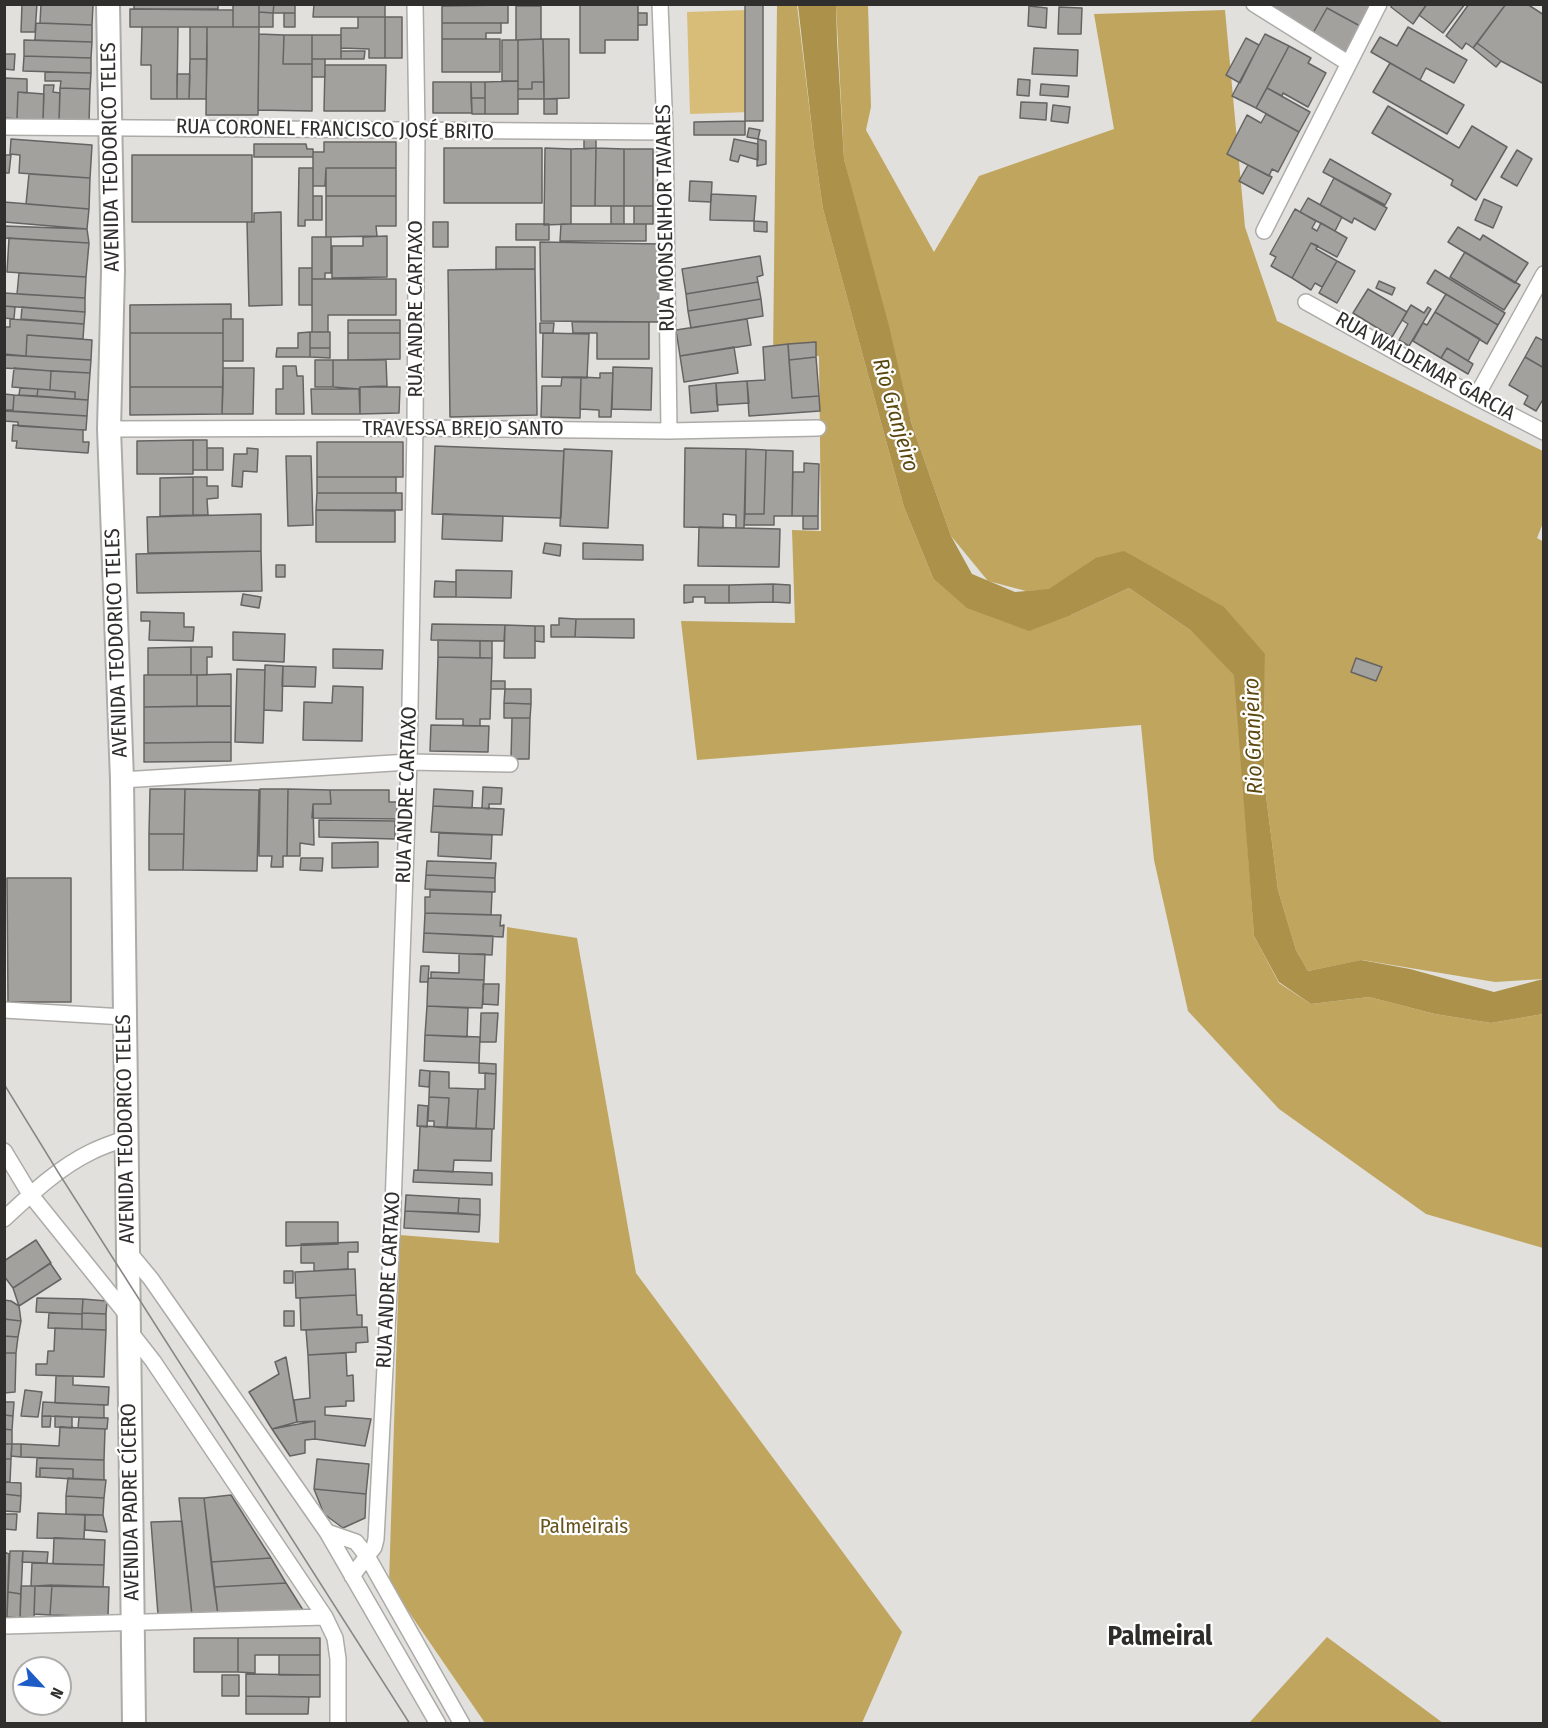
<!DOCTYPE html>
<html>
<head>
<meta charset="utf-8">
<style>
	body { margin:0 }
	#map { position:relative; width:1548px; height:1728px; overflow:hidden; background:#e2e0dd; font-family:"Fira Sans Condensed",sans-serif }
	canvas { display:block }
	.frame { position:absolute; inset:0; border:6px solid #302f2e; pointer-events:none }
	.north { position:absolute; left:12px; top:1656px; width:60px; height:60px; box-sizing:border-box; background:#fff; border:2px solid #acacab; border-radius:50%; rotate:116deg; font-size:16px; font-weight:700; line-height:24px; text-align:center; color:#302f2e }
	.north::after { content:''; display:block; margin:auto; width:21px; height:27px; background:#1d5bc7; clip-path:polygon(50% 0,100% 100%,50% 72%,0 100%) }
</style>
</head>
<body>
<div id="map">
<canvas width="1548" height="1728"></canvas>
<div class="frame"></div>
<div class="north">N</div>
</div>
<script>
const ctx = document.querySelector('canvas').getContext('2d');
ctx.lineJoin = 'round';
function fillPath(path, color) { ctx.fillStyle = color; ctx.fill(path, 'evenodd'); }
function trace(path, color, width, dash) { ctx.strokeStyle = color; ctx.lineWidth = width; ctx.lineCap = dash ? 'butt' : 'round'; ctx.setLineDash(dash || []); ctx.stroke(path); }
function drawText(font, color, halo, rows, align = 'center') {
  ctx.font = font + ' "Fira Sans Condensed",sans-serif'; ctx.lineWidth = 4.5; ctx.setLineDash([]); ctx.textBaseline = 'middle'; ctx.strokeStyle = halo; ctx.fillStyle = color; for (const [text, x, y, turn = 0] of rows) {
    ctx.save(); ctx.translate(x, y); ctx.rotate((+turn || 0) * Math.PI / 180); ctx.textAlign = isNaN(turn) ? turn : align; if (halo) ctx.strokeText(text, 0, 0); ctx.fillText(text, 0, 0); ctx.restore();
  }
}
fillPath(new Path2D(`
	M748 10 751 112 690 114 687 12Z`), '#d8bd78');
fillPath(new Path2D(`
	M777 5H797L814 147 823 209 904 507 933 578 1071 615 1129 588 1190 630 1235 675 1254 936 1279 983 1311 1004 1369 997 1435 1014 1491 1023 1543 1014V1248L1426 1214 1279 1109 1188 1011 1154 860 1141 725 697 760 681 621 795 623 792 530 821 531 819 356 773 358Z
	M836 5H868L871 107 866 130 934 252 979 176 1114 129 1094 14 1225 10 1245 227 1277 321 1543 451V523L1537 538 1544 542 1543 979 1495 982 1362 960 1308 971 1296 950 1278 890 1264 780 1265 654 1095 558 1049 590 1026 591 988 581 951 536 911 422 844 159Z
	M507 927 577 938 636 1273 902 1632 862 1723H485L389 1583 400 1235 499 1243Z
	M1327 1637 1443 1723H1249Z`), '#c0a55f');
fillPath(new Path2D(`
	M798 5H836L837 40 844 159 889 326 911 422 951 536 972 574 1015 592 1049 589 1095 558 1124 551 1224 607 1265 654 1264 780 1278 890 1296 950 1308 971 1361 960 1410 969 1494 992 1543 979V1014L1491 1023 1435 1014 1369 997 1311 1004 1279 982 1254 936 1234 675 1190 630 1129 588 1071 615 1029 631 967 608 933 578 904 507 823 209 814 147Z`), '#ac914a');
const building = new Path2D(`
	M22 4H37L35 32H21Z
	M41 4 93 5 92 25 40 23Z
	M134 4H218V9H134Z
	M233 4H259V27H233Z
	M259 4H274L273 13 259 12Z
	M274 4H295V13H273Z
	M314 4H385V17H313Z
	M745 4H763V121H745Z
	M1270 4H1372L1360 26 1327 8 1313 33 1268 8Z
	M1392 4H1427L1413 24 1391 7Z
	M1427 4H1465L1443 33 1419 15Z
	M1469 4H1506L1473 48 1466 43 1462 49 1446 36Z
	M1506 4H1527L1544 15V84L1501 61 1477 43Z
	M508 5V23H442V6Z
	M580 5H638V40H605V53H580Z
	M516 6H541V39L516 40Z
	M1029 6 1047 8 1046 28 1028 26Z
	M1059 7 1082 8 1081 34H1058Z
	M1327 8 1360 26 1347 55 1313 33Z
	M130 9 233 10V27H130Z
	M259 12 273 13V27H259Z
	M284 13H295V27H284Z
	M638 13H647V25H638Z
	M358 17H385V58H369V49L341 48V28H358Z
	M385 17H402V58H385Z
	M36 23 92 25V42L35 40Z
	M442 23H501V33H486V39H442Z
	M142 27H178L177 99H151V65H141Z
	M190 27H207V59H190Z
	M207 27H259L258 115H206Z
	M1408 27 1467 60 1454 83 1426 68 1420 80 1371 52 1380 37 1397 46Z
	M259 34 284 35 283 64H312V111L258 110Z
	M1265 34 1289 46 1256 108 1232 96Z
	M284 35H312V64H283Z
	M312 35H341V59H312Z
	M1246 38 1259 45 1240 83 1226 75Z
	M442 39H500V72H442Z
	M543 39 544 82H532V89H518V40Z
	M543 39H569V98L544 99Z
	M24 40 92 42 91 58 24 56Z
	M502 40H518V81H502Z
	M1477 43 1501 61 1496 67 1473 48Z
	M1289 46 1311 58 1308 63 1326 73 1308 107 1283 93 1282 96 1267 88Z
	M1034 48 1078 50 1077 76 1032 74Z
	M341 51H365L364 59H341Z
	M4 54H15L14 70 4 69Z
	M24 56 91 58V73L23 71Z
	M190 59H207L206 99H189Z
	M312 59H325V77H312Z
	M1390 63 1464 105 1447 134 1373 92Z
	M325 65H386L385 111H324Z
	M45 72 91 73 90 89 60 88 61 81H45Z
	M177 74H190L189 99H177Z
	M4 78 27 79V93L18 92 17 119 4 118Z
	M1018 79 1030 80 1029 96 1017 95Z
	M518 81V114H485V82Z
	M433 82H471L472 113H433Z
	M471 82H485V98H471Z
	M532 82H544V99H518V89H532Z
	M1041 84 1069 86 1068 97 1040 95Z
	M44 85H54L53 92 60 93 59 121 43 120Z
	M60 88 90 89 89 122 59 121Z
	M1267 88 1310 112 1299 132 1256 108Z
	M18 92 44 94 43 120 17 119Z
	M471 98H485V114H472Z
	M544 99H557V114H544Z
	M1021 102 1047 103 1046 120 1020 118Z
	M1053 105 1070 107 1068 123 1051 121Z
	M1388 106 1459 148 1472 126 1507 147 1476 200 1451 185 1453 180 1372 133Z
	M1266 114 1299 132 1278 172 1272 169 1269 176 1227 154 1247 115 1261 123Z
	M745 121V135H694V122Z
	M749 128 760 130 758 139 747 137Z
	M11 139 92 145 90 178 19 173 20 155 10 154Z
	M584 139H596V148L584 149Z
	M734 139 758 144V160L740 155 738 162 730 160Z
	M758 139 766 141V164L757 166Z
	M324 142H396V168H326L325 186H313V152H324Z
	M254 144H306L307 149H313V157H254Z
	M444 148H542V203H444Z
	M545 148 571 149V224L544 225Z
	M596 148 595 206H571V149Z
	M596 148 624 149V206H595Z
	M624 149H653V206H624Z
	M1517 150 1532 159 1517 186 1501 177Z
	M4 155H11L9 173H4Z
	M132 155H252V222H132Z
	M1330 159 1391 194 1385 205 1323 172Z
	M1248 165 1272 177 1263 194 1239 181Z
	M299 168H313V220H305V226H298Z
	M326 168H396V196H326Z
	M29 174 90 178 89 209 26 204Z
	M1334 178 1387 208 1375 230 1354 218 1352 223 1320 205Z
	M690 181 712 182 711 202 689 201Z
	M711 194 756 196 754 221 710 220Z
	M313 196H322V220H313Z
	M326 196H396V226H376L377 236 326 237Z
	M1308 198 1342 217 1335 231 1300 212Z
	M1484 199 1502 207 1493 228 1475 220Z
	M4 202 89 209 87 229 4 222Z
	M611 206H624V224H611Z
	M634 206H653V224H634Z
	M1295 209 1316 221 1312 228 1317 231 1321 223 1347 238 1337 257 1311 243 1292 278 1271 266 1276 257 1270 254Z
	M281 212 282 305 249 306 247 222H254V213Z
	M754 221 767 222V232L754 231Z
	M433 222H448V247H433Z
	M516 224H549V240H516Z
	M561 224H646V241H560Z
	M4 226 87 229 89 243 4 238Z
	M1458 227 1480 240 1483 235 1528 263 1515 283 1448 242Z
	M387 236V277L332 278V246H363V237Z
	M312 237H331V273H325V279H312Z
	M9 238 89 243 86 277 7 272Z
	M540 242 660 244 658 322 541 321Z
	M1311 243 1318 246 1316 249 1337 261 1322 287 1315 283 1311 290 1292 278Z
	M496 247H535V269H496Z
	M1465 252 1520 285 1504 310 1450 277Z
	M760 256 763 275 757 277 758 282 686 294 682 269Z
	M1337 261 1355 271 1337 303 1319 293Z
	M299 268H312V305H299Z
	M535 269 537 415 450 417 448 270Z
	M1435 270 1505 313 1498 325 1427 283Z
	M19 273 86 277 85 298 17 294Z
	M312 279H396V315H328V332H312Z
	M1379 281 1395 288 1392 295 1376 288Z
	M758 282 761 299 688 311 686 294Z
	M1368 289 1407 312 1392 337 1353 313Z
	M4 293 85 298V312L4 306Z
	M1446 294 1498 325 1487 344 1435 312Z
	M761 299 763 316 691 328 688 311Z
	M231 304V319H223V333H130V305Z
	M1411 305 1424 313 1428 307 1431 309 1409 346 1399 340 1408 324 1402 320Z
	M4 306 15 307 14 319 4 318Z
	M22 307 85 312 84 324 21 319Z
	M1435 312 1480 339 1468 361 1447 348 1441 358 1413 341 1423 323 1427 325Z
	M10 319 84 324 83 339 27 335 26 356 4 354V327H10Z
	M223 319H243V361H223Z
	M747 319 751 345 680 356 676 330Z
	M348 320H400V333H348Z
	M572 322H649V359H597V333H573Z
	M540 323H554L553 333H540Z
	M310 332H330V348H310Z
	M310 332V357H276L277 348H298V333Z
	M130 333H223V387H130Z
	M348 333H400V359L348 360Z
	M543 333 589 334 587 378 542 377Z
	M27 335 92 340 91 360 26 356Z
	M1536 337 1544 341V368L1525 357Z
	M816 342V357L789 360 788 344Z
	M788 344 792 398 819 396 820 411 749 416 747 381 765 380 763 347Z
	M734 347 738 373 684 382 680 356Z
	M310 348H330V358L310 357Z
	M1447 348 1473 364 1468 374 1441 358Z
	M4 355 91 360 90 373 4 368Z
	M816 357 819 396 792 398 789 360Z
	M1525 357 1544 368V402L1542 401 1536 411 1524 404 1528 396 1509 385Z
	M315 360H333V387H315Z
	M333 360H386L387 386 360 387 359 389 333 387Z
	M283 366H296L297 376H303L304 414H276V389H283Z
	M613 367 652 368 651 410 612 409Z
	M14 368 51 371 50 390 12 387Z
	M223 368H254L253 414H222Z
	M51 371 90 373 88 400 75 399V392L50 390Z
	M600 373H613L611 417H599V410L580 409 581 377 600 378Z
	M562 377H581L580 418 541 417 542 386H561Z
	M747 381 749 403 717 405 716 383Z
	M716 383 718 411 691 413 689 386Z
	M130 387H223L222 414 130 415Z
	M360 387H400L399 413 360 414Z
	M20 388 38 389 37 396 19 395Z
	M38 389 75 392V399L37 396Z
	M311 389H359L360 414H312Z
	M4 394 14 395 13 410H4Z
	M14 395 88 400 87 416 13 411Z
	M4 411 87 416 86 430 18 426V422L4 421Z
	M13 425 83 430V442H89L88 453 16 448 17 441H12Z
	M193 440V474H137V441Z
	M193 440H207V470H193Z
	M317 442H403V477H317Z
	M435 446 564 451 561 518 432 514Z
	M207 448H223V470H207Z
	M247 448 258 449 257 472 243 471 242 487 232 486 234 454H247Z
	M685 448 746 449 744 528H736V515L723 514V528L684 527Z
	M564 449 612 451 608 528 560 526Z
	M746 449 766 450 764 514H745Z
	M766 450 793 451 792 516H774V525H744L745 514H764Z
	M286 456H311L313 525 288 526Z
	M804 463 819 464 818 516H792L793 472H804Z
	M193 477V515L160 516V478Z
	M193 477H207V486H218V498L207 499 208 515H193Z
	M317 477H396V493H317Z
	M317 493H402V510H316Z
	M316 510 395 511V542H316Z
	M261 514V551L148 553 147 517Z
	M443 514 503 516 502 541 442 539Z
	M803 516H818V529H803Z
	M699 527 780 529 779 567 698 566Z
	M545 543 561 545 560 556 543 553Z
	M583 543 643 545V560L583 559Z
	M261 551 262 591 137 593 136 554Z
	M276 565H285V577H276Z
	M456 570 512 571 511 598 456 597Z
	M435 581 456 582V597H434Z
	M773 584V602L729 603V585Z
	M773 584 790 585V603L773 602Z
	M684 585H729V603H705V597H693V602L684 603Z
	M243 594 261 597 259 608 241 605Z
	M141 612 184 613V627H194L193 641 149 640 150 621H141Z
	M559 618 576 619 575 637H551V625H559Z
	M576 619H634V638L575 637Z
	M432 624 505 625 504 641 431 640Z
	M505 625 535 626V658H504Z
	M535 626H544V642L535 641Z
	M233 632 285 634 284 662 233 660Z
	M438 640 480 641V658L438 657Z
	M480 641H492V658H480Z
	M191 647V675H148V648Z
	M191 647H212V657H207V675H191Z
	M333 649 383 650 382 669 333 668Z
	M438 657 492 658 490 719H480V726H463V719H436Z
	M1356 658 1382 667 1376 681 1351 672Z
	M265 665 283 666 282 711 264 710Z
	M283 666 316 667 315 687 282 686Z
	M237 669 265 670 263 743 235 742Z
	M231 674V706H197V675Z
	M144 675H197V706L144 707Z
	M491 681H505V689H491Z
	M333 686 363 687 362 741 303 740 304 702 332 703Z
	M505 689H531V704L504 703Z
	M504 703 531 704 530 718H504Z
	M231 706V742L144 743V707Z
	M512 718H530L529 759H511Z
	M431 725 489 726 488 752 430 751Z
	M231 742V761L144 762V743Z
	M483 787 502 788 501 804H489V809L482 808Z
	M150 789H185L184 834H149Z
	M185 789 259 790 257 871 183 870Z
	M260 789H288L287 856H283V867H271L272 856H259Z
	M288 789 330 790 331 804H313L314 845 300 843V856H287Z
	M434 789 473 791 472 808 433 806Z
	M330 790H389V802H397V819L312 818 313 804H331Z
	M433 806 504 809 502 835 431 832Z
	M319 820 395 821V839L319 837Z
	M439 833 492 835 491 859 438 856Z
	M149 834H184L183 870H149Z
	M378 842V867L332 868V843Z
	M301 858H323L322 871 300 870Z
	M427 861 496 863 495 878 426 875Z
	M426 875 495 878V892L425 889Z
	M7 878H71V1002H8Z
	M430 890 492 892 491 915 425 913V897H430Z
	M425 913 501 915 500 926 504 925 503 937 424 933Z
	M424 933 493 936 492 955 423 952Z
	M459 954H485L484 980 431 978V972L459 973Z
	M421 966H429L428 982H420Z
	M428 978 484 980 482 1008 427 1006Z
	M483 984H499L498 1005 483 1004Z
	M427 1006 468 1008 467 1037 425 1035Z
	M481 1013H498L496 1042H480Z
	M425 1035 480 1037 479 1063 424 1061Z
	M479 1063 496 1064V1074L479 1073Z
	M420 1070 430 1071 429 1087 419 1086Z
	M430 1071 449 1072V1088L478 1089 476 1129 447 1128 449 1098 429 1097Z
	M485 1073 496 1074 494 1129H476L478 1089H485Z
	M429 1097 449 1098 447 1128 434 1127V1121H428Z
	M418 1105 428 1106 427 1127 417 1126Z
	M420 1126 492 1129 491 1161 454 1160 453 1172 418 1170Z
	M414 1170 492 1173V1185L413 1182Z
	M406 1195 459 1198 458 1213 405 1211Z
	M459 1198 480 1199V1215L458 1213Z
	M405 1211 480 1215 479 1232 404 1228Z
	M286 1222H338V1244L286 1246Z
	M36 1240 51 1263 13 1288 4 1276V1261Z
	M358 1242V1252H348V1269L314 1271V1263H301V1244Z
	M50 1263 61 1279 19 1306 13 1288Z
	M355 1269 356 1295 296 1298 295 1272Z
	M284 1271H293V1283H284Z
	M356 1295 357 1315H362V1327L301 1330 300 1298Z
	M37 1298 83 1299 82 1314 36 1312Z
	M83 1299 107 1301 106 1314 82 1313Z
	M4 1300 11 1301 19 1306 21 1321 4 1319Z
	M284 1311H294V1326H284Z
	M49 1313 82 1314V1329L48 1328Z
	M82 1313 106 1314V1330L82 1329Z
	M4 1319 21 1321 18 1337 4 1336Z
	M367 1327 368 1342 356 1343V1352L308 1355 306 1330Z
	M55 1328 106 1330 104 1377 36 1375V1364H47L48 1351H54Z
	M4 1336 18 1337 16 1353H4Z
	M4 1353H16L15 1392 4 1393Z
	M346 1353 347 1376 353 1375 354 1401H346V1406L325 1407V1415L371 1419 365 1446 315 1439V1421L297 1422 294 1400 310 1398 308 1355Z
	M286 1357 297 1422 272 1429 249 1392 279 1374 275 1362Z
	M56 1376H73V1385L109 1387 108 1405 55 1403Z
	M25 1390 42 1392 38 1417 21 1416Z
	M4 1402H14L13 1416 4 1415Z
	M43 1402 104 1405V1418L42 1416Z
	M4 1415 13 1416 12 1430 4 1429Z
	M42 1416H51L50 1427H42Z
	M55 1416 72 1417V1428L55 1427Z
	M79 1417 108 1418 107 1429 78 1428Z
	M315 1421V1439L305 1440V1453L290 1456 272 1429Z
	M60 1427 105 1429 104 1460 21 1457V1444L59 1446Z
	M4 1429 12 1430V1444H4Z
	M4 1444H12L11 1459H4Z
	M12 1444H21V1457L11 1456Z
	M37 1458 104 1460V1480L73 1479V1469L40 1468V1477H36Z
	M4 1459H11L10 1482H4Z
	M317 1459 369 1464 366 1494 314 1489Z
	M40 1468 73 1469V1479L40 1477Z
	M68 1478 106 1480 104 1498 66 1496Z
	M4 1482 21 1483V1496L4 1494Z
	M314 1489 366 1494 365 1518 343 1528 324 1514Z
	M4 1494 21 1496 20 1512 4 1511Z
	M231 1495 271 1558 211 1562 204 1498Z
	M66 1496 104 1498 103 1515 66 1514Z
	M179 1498H204L218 1615H192Z
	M38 1513 85 1515 84 1539 37 1538Z
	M4 1514H17L16 1530 4 1529Z
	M85 1515H103L107 1532 85 1530Z
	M182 1521 192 1615H158L151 1522Z
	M54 1538 105 1540 104 1565 53 1564Z
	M10 1551H23L21 1594 8 1592Z
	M23 1551 48 1552 47 1563 22 1562Z
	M4 1552 9 1554 7 1617H4Z
	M271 1558 286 1583 214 1587 211 1562Z
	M32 1563 104 1565 103 1587 31 1586Z
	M286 1583 303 1610 218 1615 214 1587Z
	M52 1585 50 1615 34 1614 35 1586Z
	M52 1585 109 1587 108 1617 50 1615Z
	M21 1586H35L34 1618 20 1617Z
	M8 1592 21 1594 20 1618 7 1617Z
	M194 1638H238V1672H194Z
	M238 1638H320V1655H255V1673L238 1672Z
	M279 1655H320V1675H279Z
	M246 1674 320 1675V1697L246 1696Z
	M222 1675H239V1696H222Z
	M246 1696 309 1697 308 1714H246Z`);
fillPath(building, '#a2a19e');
trace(building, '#656462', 1.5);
const street = new Path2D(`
	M660 4 665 132 669 431
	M1254 4 1348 63
	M4 127 665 132
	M1264 231 1379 4
	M1306 302 1476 397 1544 432
	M1476 397 1544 274
	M109 429 415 428 669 431 818 428
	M122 780 409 762 510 764
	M4 1010 125 1017
	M4 1151 30 1194 128 1316
	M4 1219C31 1194 58 1168 91 1152 103 1146 115 1142 127 1138
	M127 1250 151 1279 327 1532 438 1724
	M128 1329 153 1361 325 1617 335 1638 338 1659V1724
	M327 1532 356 1542 367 1556 462 1724
	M352 1576 374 1547 376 1539 392 1234 409 762 415 428 417 130 415 4
	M4 1626 325 1617`);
const secondary = new Path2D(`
	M108 4 113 271 109 429 122 780 134 1724`);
trace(street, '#acaba8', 18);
trace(secondary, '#acaba8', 26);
trace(street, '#fff', 15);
trace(secondary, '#fff', 22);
trace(new Path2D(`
	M4 1084 58 1172 410 1724`), '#888785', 1.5);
drawText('21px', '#302f2e', '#fff', [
	["RUA CORONEL FRANCISCO JOSÉ BRITO",335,130,1],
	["AVENIDA TEODORICO TELES",111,157,-91],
	["RUA MONSENHOR TAVARES",666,218,-91],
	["RUA ANDRE CARTAXO",416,309,-90],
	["RUA WALDEMAR GARCIA",1425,367,29],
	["TRAVESSA BREJO SANTO",463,429],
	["AVENIDA TEODORICO TELES",117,643,-92],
	["RUA ANDRE CARTAXO",407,795,-88],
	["AVENIDA TEODORICO TELES",126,1129,-91],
	["RUA ANDRE CARTAXO",389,1280,-87],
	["AVENIDA PADRE CÍCERO",131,1502,-91]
]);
drawText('21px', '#66531d', '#fff', [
	["Palmeirais",584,1527]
]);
drawText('italic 22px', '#5b4811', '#fff', [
	["Rio Granjeiro",895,415,74],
	["Rio Granjeiro",1254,736,-92]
]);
drawText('bold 27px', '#2e2d2b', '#fff', [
	["Palmeiral",1160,1637]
]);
</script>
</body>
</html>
